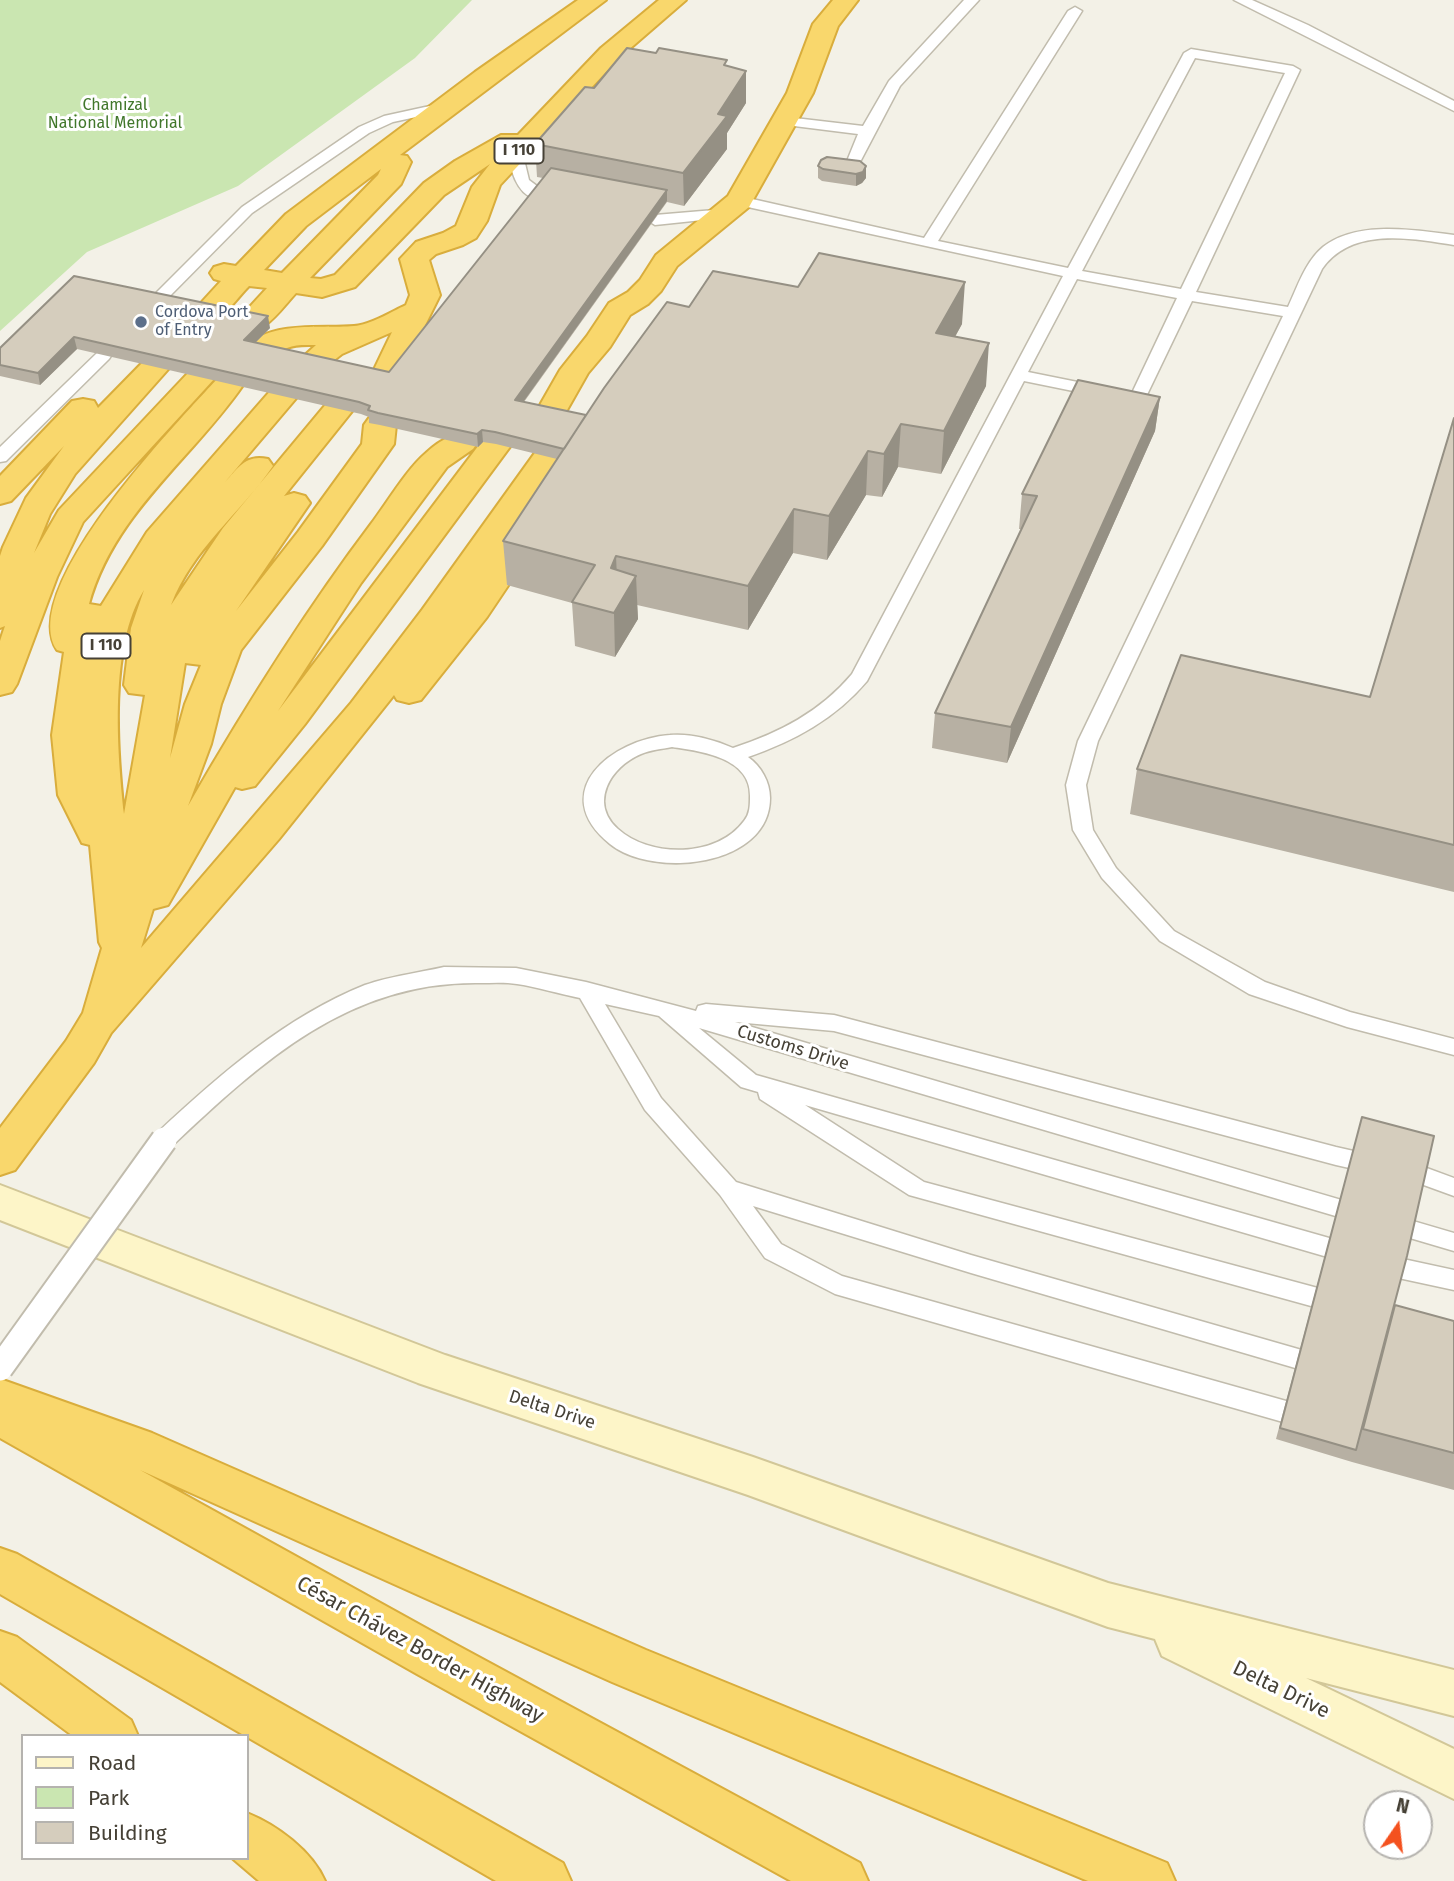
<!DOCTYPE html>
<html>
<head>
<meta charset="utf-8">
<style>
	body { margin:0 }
	#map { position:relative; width:1454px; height:1881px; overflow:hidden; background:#f3f1e7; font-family:"Fira Sans",sans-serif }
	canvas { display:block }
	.legend { position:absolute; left:21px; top:1734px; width:228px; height:126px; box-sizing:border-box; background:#fff; border:2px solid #b5b3af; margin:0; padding:9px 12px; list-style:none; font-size:21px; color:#464136 }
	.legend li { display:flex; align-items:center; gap:14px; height:35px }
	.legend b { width:35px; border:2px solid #b5b3af }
	.north { position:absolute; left:1363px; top:1790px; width:70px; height:70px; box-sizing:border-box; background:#fff; border:2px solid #b5b3af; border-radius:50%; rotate:14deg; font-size:19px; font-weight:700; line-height:28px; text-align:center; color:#464136 }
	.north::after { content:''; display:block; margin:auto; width:24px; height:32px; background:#f4511e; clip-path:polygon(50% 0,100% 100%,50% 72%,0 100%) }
</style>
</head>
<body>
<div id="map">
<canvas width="1454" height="1881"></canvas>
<ul class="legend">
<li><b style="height:9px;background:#fdf5c8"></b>Road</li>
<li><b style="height:19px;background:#cae6b1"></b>Park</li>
<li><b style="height:19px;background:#d5cdbd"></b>Building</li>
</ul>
<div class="north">N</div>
</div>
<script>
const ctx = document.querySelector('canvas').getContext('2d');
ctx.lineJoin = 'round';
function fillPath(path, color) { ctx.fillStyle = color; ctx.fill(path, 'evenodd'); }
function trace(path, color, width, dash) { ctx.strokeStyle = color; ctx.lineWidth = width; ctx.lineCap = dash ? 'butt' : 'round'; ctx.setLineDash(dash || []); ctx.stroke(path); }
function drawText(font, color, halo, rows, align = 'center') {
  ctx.font = font + ' "Fira Sans",sans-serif'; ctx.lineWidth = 6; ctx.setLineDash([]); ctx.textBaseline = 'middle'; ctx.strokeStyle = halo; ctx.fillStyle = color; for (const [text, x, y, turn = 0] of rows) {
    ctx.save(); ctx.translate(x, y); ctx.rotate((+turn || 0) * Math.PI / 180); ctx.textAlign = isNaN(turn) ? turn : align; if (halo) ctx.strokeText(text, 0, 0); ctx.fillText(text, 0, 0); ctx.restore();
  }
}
fillPath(new Path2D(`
	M0 0H472L415 58 238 186 87 252 0 331Z`), '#cae6b1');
const lane = new Path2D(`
	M964 0H979L900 86 859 164H849L847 161 858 134 786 125 779 121 786 117 863 126 889 81Z
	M1234 0H1252L1308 25 1454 101V111Z
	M1075 7 1082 11 938 241 1068 268 1184 53 1191 49 1293 66 1300 70 1196 292 1288 307C1297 288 1305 262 1323 247 1357 220 1414 230 1454 235V245C1410 238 1351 227 1322 269L1098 741 1086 785 1093 830 1116 868 1174 931 1265 982 1350 1012 1454 1039V1055L1347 1027 1249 994 1160 941 1102 878 1073 830 1066 785 1078 741 1283 316 1192 301 1143 403 1137 404 1024 381 867 681C835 719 794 741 748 757 761 766 770 782 770 798 770 867 653 879 610 844 546 792 612 739 670 735 690 733 715 740 733 748 779 733 820 712 852 674L1063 276 734 204 731 201 739 196 924 238 1068 11ZM1195 58 1285 73 1181 289 1082 271ZM1077 279 1177 298 1132 393 1028 372ZM672 747C701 751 751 758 750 796 750 805 750 814 744 821 717 858 650 858 618 829 589 803 610 767 641 754 650 750 662 749 672 747Z
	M448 102 455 106 453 109 393 122 369 133 252 213 159 307 153 309 145 304 242 207 359 127 384 116Z
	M516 151 523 155 529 180 549 195 546 198C521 204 511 175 509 155Z
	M726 209 734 214 731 217 655 225 647 220 655 215Z
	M103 351 111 356 109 359 6 461 0 462V447L97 353Z
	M444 967 516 968 586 982 696 1011 698 1006 706 1004 834 1015 1336 1147 1424 1167 1454 1178V1196L1421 1184 1336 1165 834 1031 735 1022 1454 1233V1251L699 1028 756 1075 1403 1259 1454 1270V1290L1403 1279 805 1105 924 1182 1340 1294 1348 1297 1352 1304 1348 1311 1340 1314 909 1195 760 1099 758 1092 741 1087 659 1016 605 1004 661 1098 736 1182 971 1255 1326 1357 1335 1360 1338 1367 1335 1374 1326 1377 971 1273 753 1206 781 1244 842 1276 1311 1408 1320 1412 1323 1419 1320 1426 1311 1430 835 1294 765 1258 720 1195 645 1110 580 998C559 994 538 987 517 984 505 982 492 983 480 983 349 981 262 1061 172 1146L164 1149 156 1146 153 1140 156 1134C218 1076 285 1017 365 985 390 976 418 973 444 967Z`);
const secondary = new Path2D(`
	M0 1185 445 1355 753 1457 1108 1583 1454 1670V1716L1306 1678 1454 1749V1799L1162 1656 1155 1639 1108 1627 748 1495 418 1383 0 1220Z`);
const highway = new Path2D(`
	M578 0H606L400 155 407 156 411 162 401 184 310 278 321 279 335 275 424 183 455 161 501 135H518L601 48 659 0H686L619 58 500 185 487 221 476 238 463 245 436 254 429 260 440 295 394 388 383 391 372 388 368 382 392 332 342 354 319 372 308 375 297 372 293 366 316 345C307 345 296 344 287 348 271 355 263 365 244 360L240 354C264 319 318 329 354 326 370 325 391 312 406 305L410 295 400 259 416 242 443 233 456 226 472 187 490 164 444 195 355 287 322 297 296 293C280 310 264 337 239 330L234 324 267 288 249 286C233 302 219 328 194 322L189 316 221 281 214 279 210 273 214 267 224 264 236 266 286 214 475 72ZM381 169 378 175 282 273 264 270 306 226Z
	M833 0H858L838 26 813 93 749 207 677 266 661 291 648 304 630 315 610 347 588 373 558 426 547 428 536 426 532 419 560 370 587 336 609 303 628 292 640 280 656 255 728 196 787 93 813 24Z
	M156 357 167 360 171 366 75 474 50 514 34 553 59 510 189 372 200 369 211 372 215 378 83 522 57 577 17 684 12 692 0 695V641L5 626 0 628V556L3 547 26 498 64 446 11 501 0 504V476L72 401 83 399 94 401 98 408 145 360Z
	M228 376 239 379 243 385C192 459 114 513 89 604L101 606 147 532 272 389 283 387 294 389 298 396 225 482C239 467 246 454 268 459L273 466C240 514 192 549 171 605L223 528 327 403 338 401 349 403 353 410 284 496 294 493 305 496 310 503 236 611 298 532 362 444 364 425 369 418 380 416 391 418 396 425 394 444 322 546 241 650 221 704 211 744 188 806C244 709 303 614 371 524 387 503 406 470 426 453 440 440 455 431 473 435L478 442 473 449 447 467 361 583 278 711 485 437 496 435 507 437 512 444 305 724 255 786 242 789 235 787 168 905 153 909 141 948 351 703 422 610 537 450 548 448 559 450 564 457 513 531 524 528 536 531 540 538 487 617 421 700 409 703 397 700 394 695 279 839 111 1033 94 1063 15 1170 0 1175V1128L66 1041 83 1013 102 948 99 942 90 845 82 843 58 795 52 735 64 652 57 650C17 588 177 423 217 379ZM144 590 131 628 124 685 129 693 145 695 124 814C117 750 109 646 144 590ZM185 663 201 665 185 704 170 758Z
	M0 1379 152 1433 646 1650 1167 1863 1175 1881H1088L612 1682 140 1470 451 1642 860 1863 868 1881H791L417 1674 0 1438Z
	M0 1548 17 1554 563 1863 571 1881H496L0 1594Z
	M0 1631 17 1637 131 1720 138 1736H73L0 1682Z
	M247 1813C277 1825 312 1851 325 1881H259L232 1858H247Z`);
trace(lane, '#c1bcad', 3);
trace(secondary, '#d2c798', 4);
trace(highway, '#d9ad3c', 4);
fillPath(lane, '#fff');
fillPath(secondary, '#fdf5c8');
fillPath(highway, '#f9d76c');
const laneBridge = new Path2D(`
	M0 1368 164 1140`);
trace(laneBridge, '#c1bcad', 29, []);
trace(laneBridge, '#fff', 25);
fillPath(new Path2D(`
	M727 66 746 71V103L727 133V149L684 206 667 202 524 402 586 415 689 307 962 324 955 337 986 386 941 474 898 467 882 497 866 495 827 560 793 553 748 630 637 605 638 619 615 657 575 646 572 603 507 585 503 541 557 459 496 444 483 442 478 447 380 425 369 423V417L361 414 77 349 40 385 0 376V348L74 276 270 328 255 343 389 372 543 178 537 177 535 144 594 88Z
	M821 160 866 178 862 183 856 186 822 181 818 178V166Z
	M1160 397 1155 431 1007 763 932 748 935 713 1022 529H1019L1022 494Z
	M1454 418V892L1130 814 1137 769 1370 697Z
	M1362 1117 1388 1327 1395 1305 1454 1321V1490L1352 1462 1276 1439Z`), '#b7b0a3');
fillPath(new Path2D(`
	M746 71V103L727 133V149L684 206 683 173 718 114Z
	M866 166V178L862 183 856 186V174Z
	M667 190V201L516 412 515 400Z
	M965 282 962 324 933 376 936 333Z
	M268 316 270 328 246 352 244 340Z
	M74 337 77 349 40 385 38 373Z
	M989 343 986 386 941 474 944 431Z
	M1160 397 1155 431 1007 763 1011 727Z
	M901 424 898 467 882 497 884 454Z
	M482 430 483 442 478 447 477 434Z
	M868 451 866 495 827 560 829 516Z
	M794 509 793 553 748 630V586Z
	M616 556 618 600 611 568Z
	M636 576 638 619 615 657 614 613Z`), '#959084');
const building = new Path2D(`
	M627 48 656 53 659 48 727 60 724 65 746 71 718 114 727 116 683 173 535 144 585 87 594 88Z
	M827 157 860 161 866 166 863 172 856 174 823 169 818 166 821 160Z
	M551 168 667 190 515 400 586 415 564 449 495 432 482 430 477 434 378 413 368 410 370 406 359 402 74 337 38 373 0 365V348L74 276 268 316 244 340 389 372Z
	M819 253 965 282 936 333 989 343 944 431 901 424 884 454 868 451 829 516 794 509 748 586 616 556 611 568 636 576 614 613 572 602 595 565 503 541 604 388 667 302 689 307 713 271 798 287Z
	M1078 380 1160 397 1011 727 935 713 1037 496 1022 494Z
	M1454 418V845L1137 769 1181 655 1370 697Z
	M1362 1117 1434 1136 1407 1256 1356 1450 1280 1428Z
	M1395 1305 1454 1321V1453L1363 1429Z`);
fillPath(building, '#d5cdbd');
trace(building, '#959084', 2);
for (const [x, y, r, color] of [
	[141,322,7,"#5c6f8a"]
]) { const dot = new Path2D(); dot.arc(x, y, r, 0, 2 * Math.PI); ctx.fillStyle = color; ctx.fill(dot); trace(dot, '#fff', 2.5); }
drawText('16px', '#41772b', '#fff', [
	["Chamizal",115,106],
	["National Memorial",115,124]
]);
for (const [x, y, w] of [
	[519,151,49],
	[106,646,49]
]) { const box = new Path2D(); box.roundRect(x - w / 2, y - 12.5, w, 25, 5); ctx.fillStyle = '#fff'; ctx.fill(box); trace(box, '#464136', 2); }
drawText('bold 16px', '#464136', null, [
	["I 110",519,151],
	["I 110",106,646]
]);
drawText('16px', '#4e5e75', '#fff', [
	["Cordova Port",155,313],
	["of Entry",155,331]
], 'left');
drawText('18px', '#464136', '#fff', [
	["Customs Drive",793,1048,17],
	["Delta Drive",552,1410,18]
]);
drawText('21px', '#464136', '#fff', [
	["César Chávez Border Highway",420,1650,29],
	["Delta Drive",1281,1690,26]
]);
</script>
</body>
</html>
